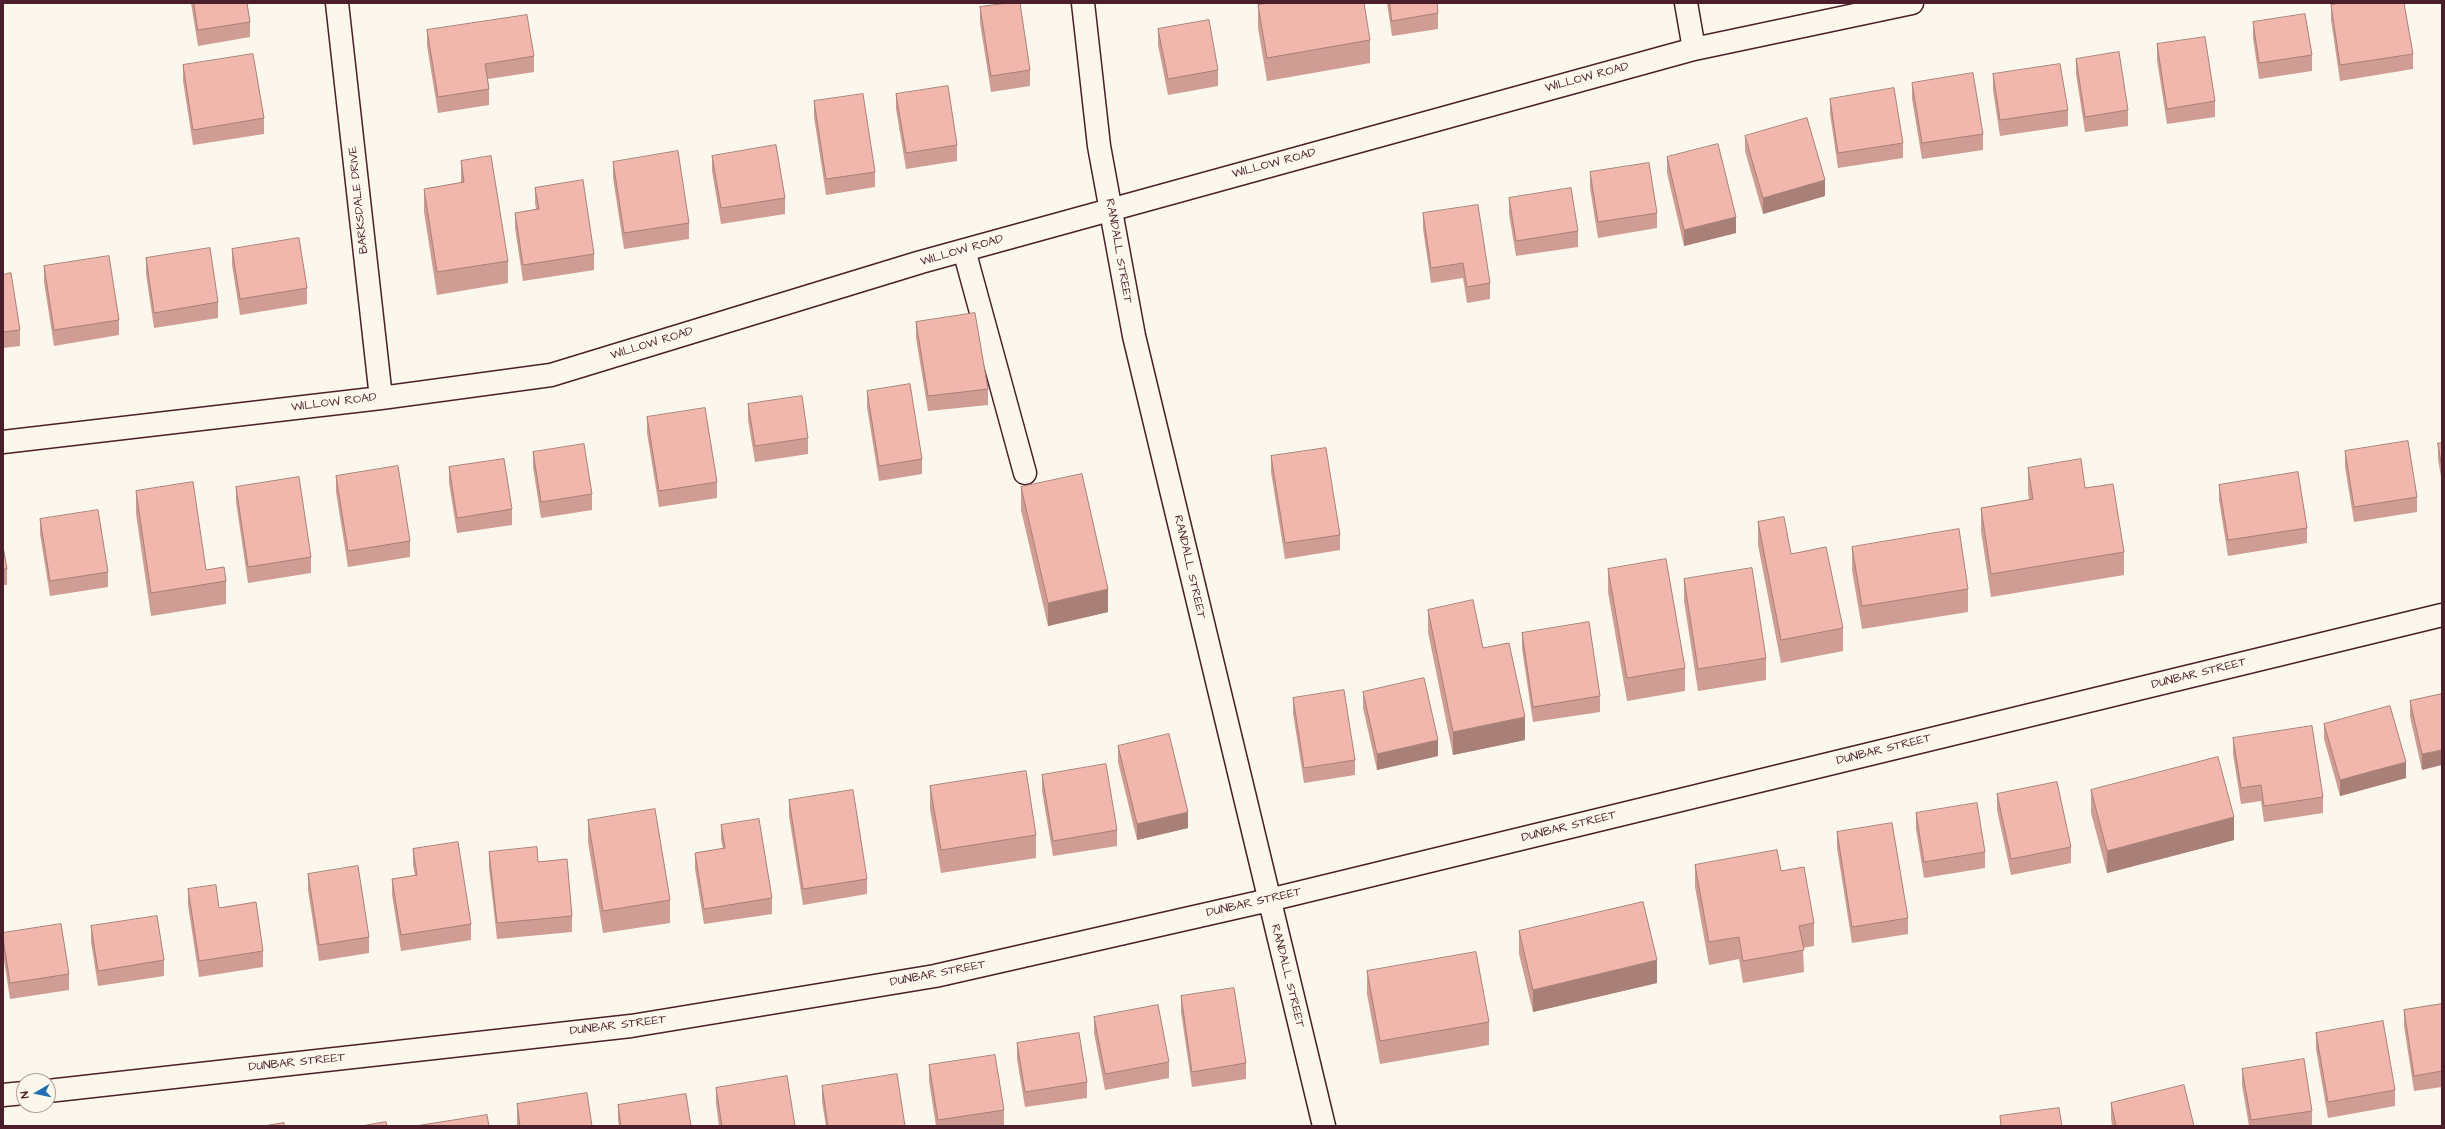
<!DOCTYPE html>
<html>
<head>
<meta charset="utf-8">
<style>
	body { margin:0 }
	#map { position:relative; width:2445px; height:1129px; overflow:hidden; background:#fbf7ec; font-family:"Architects Daughter",sans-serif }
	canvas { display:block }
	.frame { position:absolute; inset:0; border:4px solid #4a1f2b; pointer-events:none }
	.north { position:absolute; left:16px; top:1073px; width:40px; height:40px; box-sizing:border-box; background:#fbf7ec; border:1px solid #b4a19f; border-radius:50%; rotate:261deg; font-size:11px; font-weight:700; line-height:16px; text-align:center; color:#4a1f2b }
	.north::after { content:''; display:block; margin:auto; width:14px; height:18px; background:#1f6fb2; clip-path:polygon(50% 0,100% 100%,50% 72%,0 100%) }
</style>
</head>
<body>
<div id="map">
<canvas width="2445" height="1129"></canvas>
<div class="frame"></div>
<div class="north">N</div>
</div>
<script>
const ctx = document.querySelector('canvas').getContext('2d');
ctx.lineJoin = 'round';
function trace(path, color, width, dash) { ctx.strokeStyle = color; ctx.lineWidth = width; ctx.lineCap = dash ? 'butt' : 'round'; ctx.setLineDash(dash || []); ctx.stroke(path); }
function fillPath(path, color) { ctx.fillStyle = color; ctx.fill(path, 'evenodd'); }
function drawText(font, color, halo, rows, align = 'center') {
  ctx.font = font + ' "Architects Daughter",sans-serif'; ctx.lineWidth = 3; ctx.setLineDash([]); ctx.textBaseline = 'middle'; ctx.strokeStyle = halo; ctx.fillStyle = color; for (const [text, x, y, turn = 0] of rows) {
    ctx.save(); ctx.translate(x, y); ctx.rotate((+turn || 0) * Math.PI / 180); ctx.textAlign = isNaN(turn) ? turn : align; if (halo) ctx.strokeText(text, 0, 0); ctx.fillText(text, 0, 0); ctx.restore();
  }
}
const minor = new Path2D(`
	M337 3 381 398
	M1083 3 1099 146 1134 336 1324 1126
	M1686 3 1694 49
	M964 250 1025 473
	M3 442 381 398 551 375 921 262 1694 49 1912 3
	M48 1091 631 1026 935 976 1269 900 2442 615
	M3 1095 24 1093`);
trace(minor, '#4a1f2b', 25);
trace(minor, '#fbf7ec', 22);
fillPath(new Path2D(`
	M191 3H247L250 22V37L198 46Z
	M1387 3H1437L1438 13V29L1392 36Z
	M1258 5 1370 40V63L1267 81 1258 28Z
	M2331 5 2413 54V69L2340 81 2331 20Z
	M980 7 1030 70V86L991 92 980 23Z
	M2253 22 2312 55V71L2259 79 2253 38Z
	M1158 29 1218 70V86L1168 95 1158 45Z
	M427 30 534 56V72L488 79 489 89V105L438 113 427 46Z
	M2157 44 2215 101V117L2167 124 2157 60Z
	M2076 59 2128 110V126L2085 132 2076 74Z
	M183 65 264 118V134L193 145 183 81Z
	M1993 74 2068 110V126L2000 136 1993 90Z
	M1912 83 1983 134V150L1922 159 1912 99Z
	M896 94 957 145V161L906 169 896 109Z
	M1830 99 1903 143V158L1838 168 1830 114Z
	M814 101 875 172V187L826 195 814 117Z
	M1745 136 1825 196 1763 214 1745 151Z
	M712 156 785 198V214L721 224 712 171Z
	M1667 157 1736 233 1684 246 1667 173Z
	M461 161 508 261V283L437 295 424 212V189L461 183Z
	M613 162 689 223V239L624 249 613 178Z
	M1590 172 1657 213V228L1598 238 1590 188Z
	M535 188 594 254V270L523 281 515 228V213L536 209 535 203Z
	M1509 198 1578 231V247L1516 256 1509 214Z
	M1423 213 1490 283V299L1467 303 1463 278 1431 283 1423 229Z
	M232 249 307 288V304L240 315 232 265Z
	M146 258 218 302V318L154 328 146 274Z
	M44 266 119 320V335L54 346 44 282Z
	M3 275 20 330V346L3 348Z
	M916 322 988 389V405L928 411 916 338Z
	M867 391 922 459V474L879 481 867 407Z
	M748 404 808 438V454L755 462 748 420Z
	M647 417 717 482V498L659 507 647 433Z
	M2438 443H2442V483L2438 459Z
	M2345 451 2417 497V512L2354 522 2345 467Z
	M533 452 592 494V510L541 518 533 467Z
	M1271 456 1340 535V550L1285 559 1271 472Z
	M449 467 512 509V525L457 533 449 483Z
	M2028 468 2085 488 2124 552V575L1991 597 1981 531V508L2029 500 2028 491Z
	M336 476 410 541V557L348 567 336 492Z
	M2219 485 2307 528V543L2228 556 2219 500Z
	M236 487 311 557V573L248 583 236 502Z
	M1021 487 1108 612 1048 626 1021 510Z
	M136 491 206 570 226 581V604L151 616 136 514Z
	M40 519 108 572V587L50 596 40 534Z
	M1758 522 1791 554 1843 628V651L1781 663 1758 545Z
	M3 546 7 569V585H3Z
	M1852 547 1968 589V612L1862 629 1852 570Z
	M1608 569 1685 668V691L1627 701 1608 592Z
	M1684 579 1766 658V680L1698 691 1684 601Z
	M1428 610 1483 648 1525 740 1453 755 1428 632Z
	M1522 633 1600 696V712L1533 722 1522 649Z
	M1363 692 1438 756 1377 770 1363 708Z
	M2442 694 2422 770 2410 717V701Z
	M1293 698 1355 760V775L1304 783 1293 713Z
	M2324 724 2406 778 2340 796 2324 739Z
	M2233 738 2323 797V813L2264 822 2261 801 2241 804 2233 754Z
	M1118 746 1188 828 1137 840 1118 762Z
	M1042 775 1117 830V846L1053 856 1042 791Z
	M930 786 1036 835V858L941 873 930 809Z
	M2091 790 2234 840 2107 873 2091 813Z
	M1997 794 2071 847V863L2011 875 1997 810Z
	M789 800 867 879V894L803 905 789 816Z
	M1916 813 1985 852V868L1924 878 1916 829Z
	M588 820 670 900V923L603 933 588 842Z
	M721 825 772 898V914L704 924 695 869V853L723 849 721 840Z
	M1837 832 1908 918V934L1852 943 1837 848Z
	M413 849 471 924V940L401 951 392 895V879L415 876 413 865Z
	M489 852 538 862 572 916V932L497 939 489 868Z
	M1695 865 1814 923V946L1803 948 1804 972 1743 983 1739 959 1709 965 1695 887Z
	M308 874 369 937V953L319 961 308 890Z
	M188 889 219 908 263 951V967L199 977 188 905Z
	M91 926 164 960V976L98 986 91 942Z
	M1519 931 1657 983 1533 1012 1519 954Z
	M3 933 69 974V990L10 999 3 954Z
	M1367 971 1489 1022V1045L1380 1064 1367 994Z
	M1181 996 1246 1063V1079L1192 1087 1181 1012Z
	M2442 1004V1087L2414 1091 2404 1026V1010Z
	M1094 1017 1169 1062V1078L1105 1090 1094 1033Z
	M2316 1033 2395 1090V1106L2328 1118 2316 1049Z
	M1017 1043 1087 1082V1098L1025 1107 1017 1059Z
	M929 1065 1004 1110V1125L1000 1126H936L929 1081Z
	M2242 1069 2312 1111V1126H2249L2242 1085Z
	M822 1086 905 1126H826L822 1102Z
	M716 1088 795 1126H719L716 1103Z
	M2111 1103 2194 1126H2112L2111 1118Z
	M517 1104 592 1126H517Z
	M618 1105 691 1126H619L618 1120Z`), '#cf9d94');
fillPath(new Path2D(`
	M1825 180V196L1763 214V198Z
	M1736 217V233L1684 246V230Z
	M1108 589V612L1048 626V603Z
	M1525 717V740L1453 755V732Z
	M1438 740V756L1377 770V754Z
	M2442 750V765L2422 770V754Z
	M2406 762V778L2340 796V780Z
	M1188 812V828L1137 840V824Z
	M2234 817V840L2107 873V851Z
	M1657 960V983L1533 1012V990Z`), '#a98078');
const building = new Path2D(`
	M194 3H247L250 22 198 30Z
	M1008 3H1020L1030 70 991 76 980 7Z
	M1271 3H1364L1370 40 1267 58 1258 5Z
	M1390 3H1437L1438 13 1392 21Z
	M2341 3H2404L2413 54 2340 65 2331 5Z
	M2305 14 2312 55 2259 63 2253 22Z
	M527 15 534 56 485 64 489 89 438 97 427 30Z
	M1209 20 1218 70 1168 79 1158 29Z
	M2205 37 2215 101 2167 109 2157 44Z
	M2119 52 2128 110 2085 117 2076 59Z
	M253 54 264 118 193 130 183 65Z
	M2060 64 2068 110 2000 120 1993 74Z
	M1973 73 1983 134 1922 143 1912 83Z
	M948 86 957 145 906 153 896 94Z
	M1894 88 1903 143 1838 153 1830 99Z
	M863 94 875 172 826 179 814 101Z
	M1807 118 1825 180 1763 198 1745 136Z
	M1718 144 1736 217 1684 230 1667 157Z
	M776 145 785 198 721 208 712 156Z
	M678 151 689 223 624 233 613 162Z
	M491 156 508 261 437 272 424 189 464 182 461 161Z
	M1649 163 1657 213 1598 222 1590 172Z
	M583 180 594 254 523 265 515 213 539 209 535 188Z
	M1571 188 1578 231 1516 241 1509 198Z
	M1478 205 1490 283 1467 287 1463 263 1431 268 1423 213Z
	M299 238 307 288 240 299 232 249Z
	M210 248 218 302 154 313 146 258Z
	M109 256 119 320 54 330 44 266Z
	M11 273 20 330 3 332V275Z
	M975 313 988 389 928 396 916 322Z
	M910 384 922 459 879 466 867 391Z
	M802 396 808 438 755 446 748 404Z
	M705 408 717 482 659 491 647 417Z
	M2408 441 2417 497 2354 507 2345 451Z
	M2438 443H2442V467Z
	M584 444 592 494 541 502 533 452Z
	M1326 448 1340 535 1285 543 1271 456Z
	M504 459 512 509 457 518 449 467Z
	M2081 459 2085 488 2113 484 2124 552 1991 574 1981 508 2033 499 2028 468Z
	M398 466 410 541 348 551 336 476Z
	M2298 472 2307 528 2228 540 2219 485Z
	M1082 474 1108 589 1048 603 1021 487Z
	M299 477 311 557 248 567 236 487Z
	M193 482 206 570 224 567 226 581 151 593 136 491Z
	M98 510 108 572 50 581 40 519Z
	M1784 517 1791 554 1826 547 1843 628 1781 640 1758 522Z
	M1959 529 1968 589 1862 606 1852 547Z
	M3 546 7 569H3Z
	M1666 559 1685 668 1627 678 1608 569Z
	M1752 568 1766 658 1698 669 1684 579Z
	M1473 600 1483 648 1509 643 1525 717 1453 732 1428 610Z
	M1589 622 1600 696 1533 707 1522 633Z
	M1424 678 1438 740 1377 754 1363 692Z
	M1344 690 1355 760 1304 768 1293 698Z
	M2442 694V750L2422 754 2410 701Z
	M2390 706 2406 762 2340 780 2324 724Z
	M2312 726 2323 797 2264 806 2261 785 2241 788 2233 738Z
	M1169 734 1188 812 1137 824 1118 746Z
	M2218 757 2234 817 2107 851 2091 790Z
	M1106 764 1117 830 1053 841 1042 775Z
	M1026 771 1036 835 941 850 930 786Z
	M2057 782 2071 847 2011 859 1997 794Z
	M853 790 867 879 803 889 789 800Z
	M1977 803 1985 852 1924 862 1916 813Z
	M655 809 670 900 603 911 588 820Z
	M759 819 772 898 704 909 695 853 725 848 721 825Z
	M1892 823 1908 918 1852 927 1837 832Z
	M458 842 471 924 401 935 392 879 417 875 413 849Z
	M537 847 538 862 567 859 572 916 497 923 489 852Z
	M1777 850 1781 871 1804 867 1814 923 1799 926 1804 950 1743 961 1739 937 1709 942 1695 865Z
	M358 866 369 937 319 945 308 874Z
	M216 885 219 908 256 902 263 951 199 961 188 889Z
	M1643 902 1657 960 1533 990 1519 931Z
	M157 916 164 960 98 971 91 926Z
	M61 924 69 974 10 983 3 938V933Z
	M1476 952 1489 1022 1380 1041 1367 971Z
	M1234 988 1246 1063 1192 1072 1181 996Z
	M2442 1004V1071L2414 1076 2404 1010Z
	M1158 1005 1169 1062 1105 1074 1094 1017Z
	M2383 1021 2395 1090 2328 1102 2316 1033Z
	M1079 1033 1087 1082 1025 1092 1017 1043Z
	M995 1055 1004 1110 938 1120 929 1065Z
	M2304 1059 2312 1111 2251 1120 2242 1069Z
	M897 1074 905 1126H828L822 1086Z
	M787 1076 795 1126H722L716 1088Z
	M2184 1085 2194 1126H2116L2111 1103Z
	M587 1093 592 1126H520L517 1104Z
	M686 1094 691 1126H621L618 1105Z
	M2059 1108 2062 1126H2001L2000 1116Z
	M487 1115 489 1126H416Z
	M386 1122 387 1126H362Z
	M284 1123V1126H264Z`);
fillPath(building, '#f1b7ac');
trace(building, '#a98078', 1);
drawText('12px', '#4a1f2b', '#fbf7ec', [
	["WILLOW ROAD",1587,78,-15],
	["WILLOW ROAD",1274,164,-15],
	["BARKSDALE DRIVE",359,200,-96],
	["WILLOW ROAD",962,251,-16],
	["RANDALL STREET",1118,251,80],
	["WILLOW ROAD",652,344,-17],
	["WILLOW ROAD",334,403,-7],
	["RANDALL STREET",1189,567,77],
	["DUNBAR STREET",2199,674,-14],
	["DUNBAR STREET",1884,750,-14],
	["DUNBAR STREET",1569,827,-14],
	["DUNBAR STREET",1254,903,-13],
	["DUNBAR STREET",938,974,-11],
	["RANDALL STREET",1287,976,76],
	["DUNBAR STREET",618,1026,-7],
	["DUNBAR STREET",297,1063,-6]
]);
</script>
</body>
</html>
